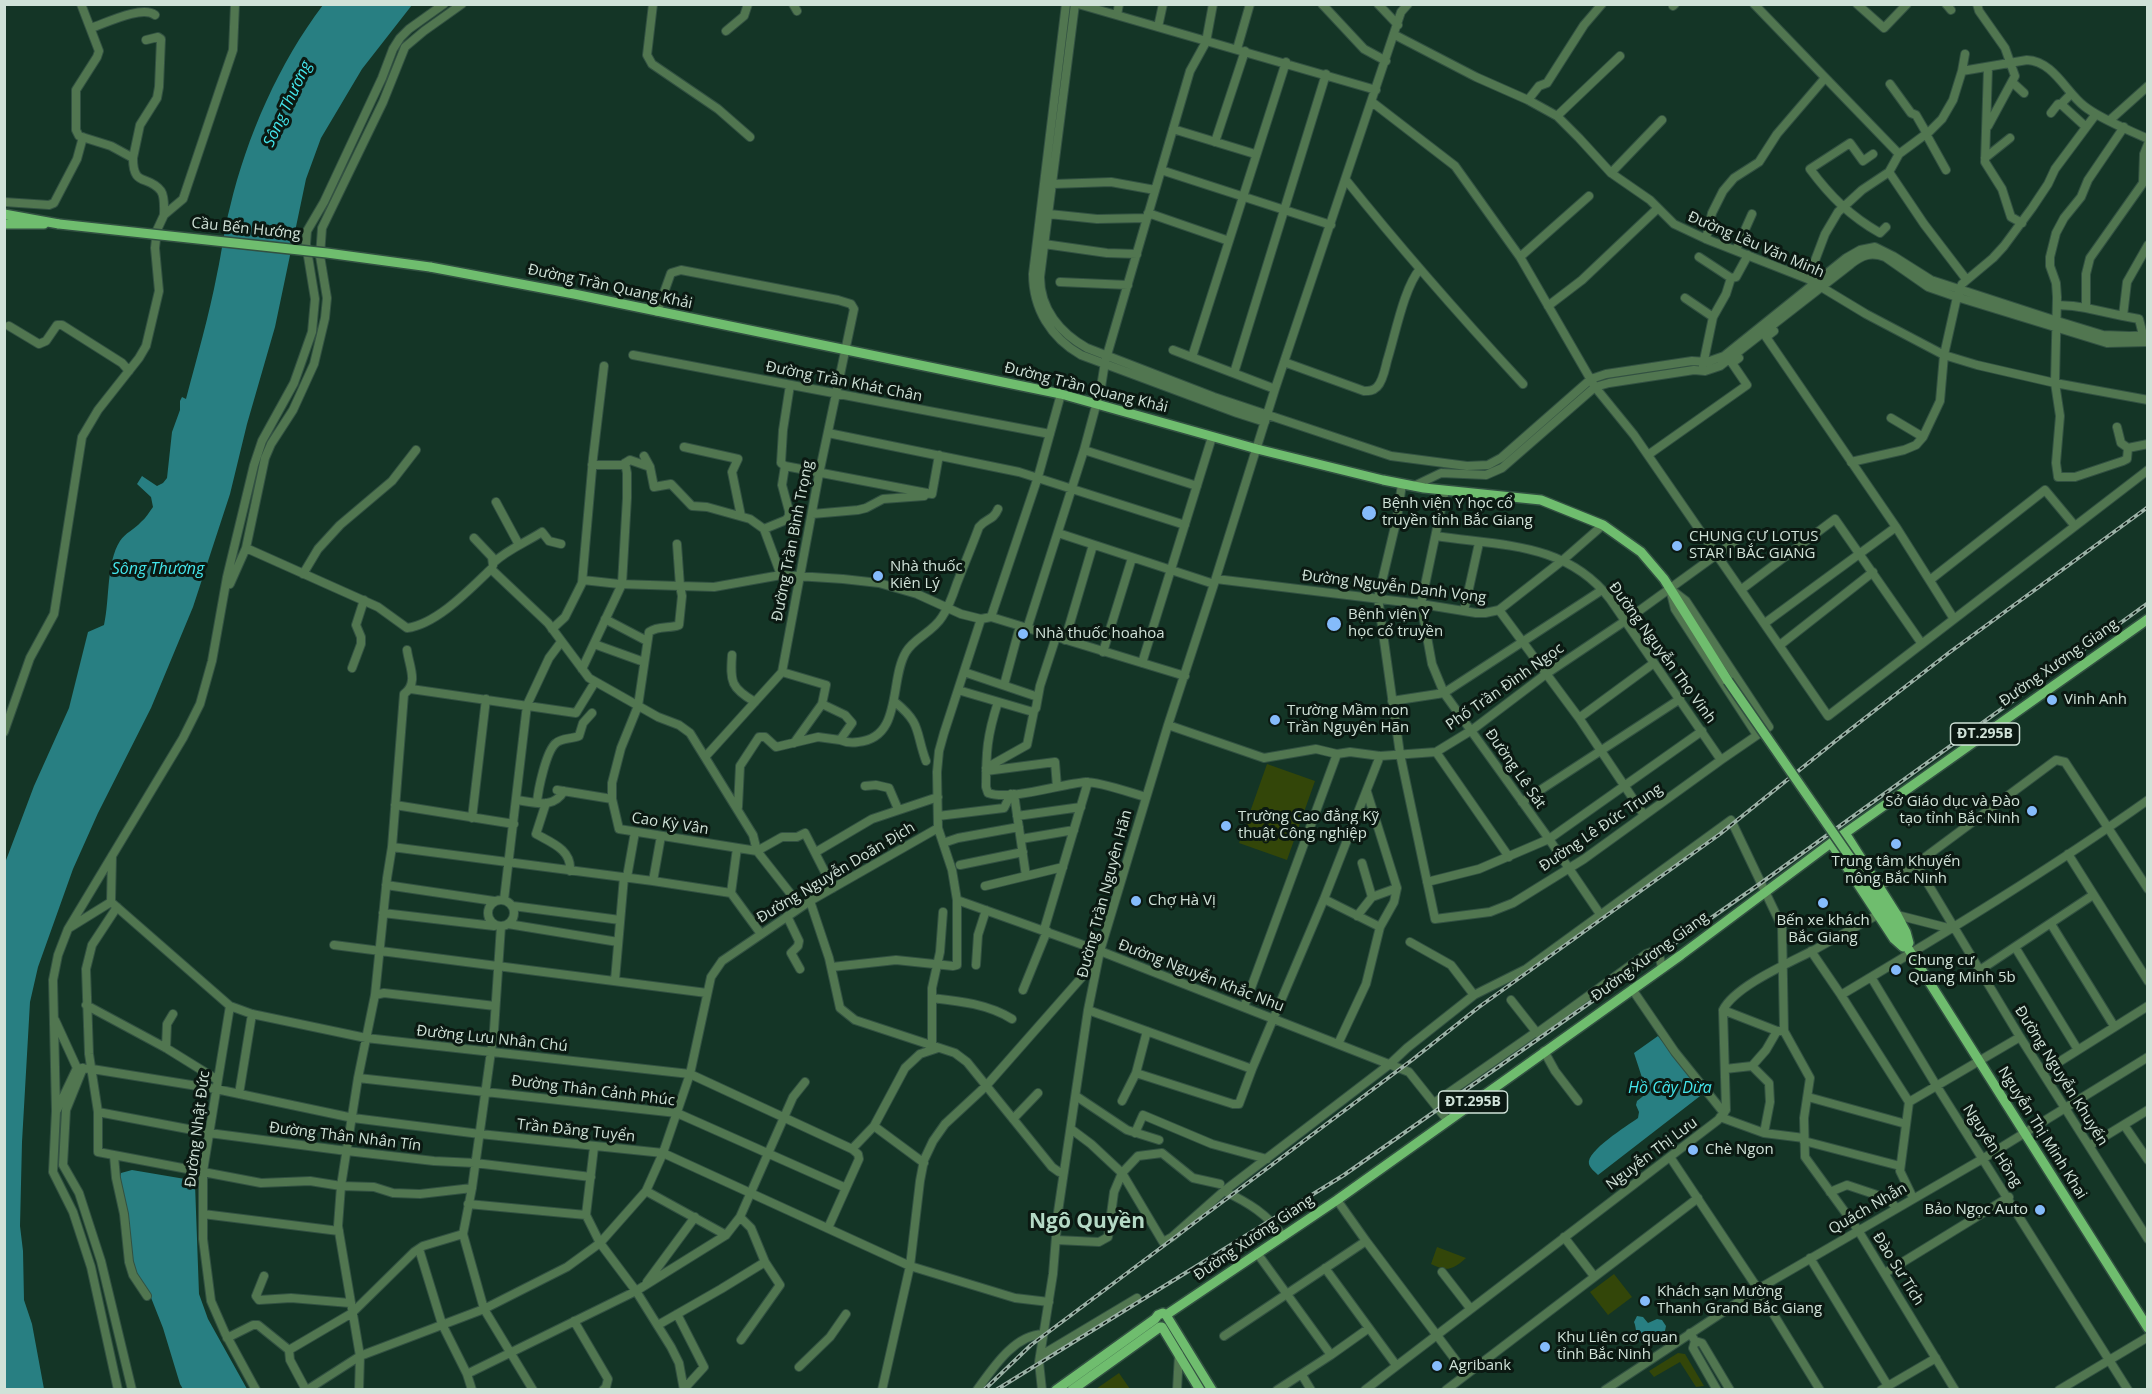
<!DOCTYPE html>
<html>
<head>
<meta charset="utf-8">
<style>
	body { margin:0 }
	#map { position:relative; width:2152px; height:1394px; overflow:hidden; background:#143526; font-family:"Open Sans",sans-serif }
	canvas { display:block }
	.frame { position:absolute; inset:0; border:6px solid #d0e2d8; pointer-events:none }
</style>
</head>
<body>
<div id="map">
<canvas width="2152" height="1394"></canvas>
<div class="frame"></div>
</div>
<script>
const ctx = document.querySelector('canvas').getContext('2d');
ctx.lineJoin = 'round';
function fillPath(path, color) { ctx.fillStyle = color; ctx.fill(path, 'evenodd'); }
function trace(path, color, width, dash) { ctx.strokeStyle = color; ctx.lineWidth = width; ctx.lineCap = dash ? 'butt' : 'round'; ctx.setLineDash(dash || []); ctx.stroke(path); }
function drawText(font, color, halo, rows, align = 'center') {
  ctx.font = font + ' "Open Sans",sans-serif'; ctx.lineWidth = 6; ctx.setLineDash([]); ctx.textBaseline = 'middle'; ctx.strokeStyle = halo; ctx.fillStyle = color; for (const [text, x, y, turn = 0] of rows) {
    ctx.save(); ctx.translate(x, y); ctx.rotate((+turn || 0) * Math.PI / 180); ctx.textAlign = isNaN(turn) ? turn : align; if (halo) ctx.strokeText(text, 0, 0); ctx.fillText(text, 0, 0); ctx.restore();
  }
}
fillPath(new Path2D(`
	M1267 764 1315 781 1287 860 1239 843Z
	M1437 1247 1466 1258C1453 1270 1446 1272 1431 1264Z
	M1614 1274 1632 1297 1608 1315 1590 1292Z
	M1678 1353 1685 1354 1704 1386 1696 1387 1680 1362 1654 1377 1649 1371Z
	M1119 1373 1130 1389H1096Z`), '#334609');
fillPath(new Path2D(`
	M323 5H412L362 69 321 138 306 179 275 327 247 424 230 494 193 607 151 708 98 813 73 869 38 967 30 1002 22 1142 20 1226 23 1251 24 1300 32 1324 44 1389 5 1390V863L34 786 69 708 88 632 104 625C110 599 106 563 120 541 125 533 135 529 141 522 146 518 149 512 153 507L151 497 137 484 142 476 157 486 163 483 167 478 172 432 180 410V401L182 397 186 399C197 357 209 316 217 274 222 252 224 229 230 207 247 136 279 63 323 5Z
	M1658 1036 1704 1093 1598 1175C1595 1172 1590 1168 1589 1164 1586 1151 1627 1126 1638 1118L1639 1112 1636 1105 1637 1101 1647 1093 1634 1053Z
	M132 1170 191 1180 195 1184 199 1294 208 1319 247 1389H183L180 1384 163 1328 148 1290 136 1274 133 1262 120 1177 121 1173Z
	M1637 1316 1643 1317 1648 1323 1657 1319 1662 1320 1666 1326 1665 1331 1654 1335C1651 1342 1648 1344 1640 1342 1635 1336 1637 1329 1634 1322Z`), '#287f82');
const minor = new Path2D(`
	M81 4 99 51 97 57 76 90V130L79 136 111 146 133 158C133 188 148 174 161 191 165 197 164 208 164 215
	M653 4 647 55 652 64 718 109 750 137
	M793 4 797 11
	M1066 4 1033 274C1033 309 1051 338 1081 355L1237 413 1265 422
	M1075 4 1040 277C1040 309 1060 333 1087 348L1214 397 1391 456 1467 466 1488 465 1501 458 1591 379 1606 374 1692 361 1707 362 1724 356 1846 258 1860 250 1875 247 1893 256 1931 280 2057 321 2103 335 2130 336 2148 335
	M1078 4 1376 90
	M1322 4 1364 49 1386 61
	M1378 4 1398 25
	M1754 4 1899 154
	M1857 4 1884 28 1907 4
	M1946 4 1951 10
	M1977 4 1979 11 2005 48 2015 76 1988 126
	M1673 6 1675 4
	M1117 15 1119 4
	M1158 27 1163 4
	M91 28C106 23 142 5 155 15
	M726 31 744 16 748 4
	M1395 35 1476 77 1528 100 1557 116 1579 138 1611 173 1650 200 1674 224 1706 239 1808 279 1866 314 1944 355 1977 365 2055 383 2148 400
	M1237 49 1250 4
	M1988 68 1985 162 2002 189 2011 217 2022 223
	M1962 71 1965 54
	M2012 82 2024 93
	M1890 84 1911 113 1916 115 1927 134
	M2071 94 2063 102V106L2086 127
	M1528 100 1539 86 1547 83 1584 25 1602 4
	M1372 102 1455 166 1520 257 1595 387 1634 435 1828 716 2148 470
	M2051 113 2058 104H2062
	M1557 116 1620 56
	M2110 120 2148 86
	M2124 127 2088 180 2081 197 2064 218 2056 233 2050 257V266L2056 283 2057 297 2055 383 2060 416 2056 463 2058 477H2075L2123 461 2127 459 2128 448 2148 444
	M1173 129 1255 154
	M1926 134 1946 170
	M1215 142 1245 51
	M2148 144 2144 154 2143 183 2090 258 2086 274V308L2123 316 2127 282 2148 245
	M1873 154 1863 161 1850 143 1810 169C1830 196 1850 216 1880 233L1886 227
	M133 158 140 125 157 98 159 87 161 39 158 37 146 40
	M1985 158 2010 138
	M1161 170 1331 225
	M1889 172 1924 224 1966 279
	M1611 173 1662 120
	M1346 180C1402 250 1462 318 1523 384
	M1053 184 1111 182 1155 190
	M4 202 49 205 54 203 77 159 83 137
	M1148 213 1229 241
	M1049 214 1097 219 1147 218
	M1706 239 1712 213 1723 191 1734 178 1759 162 1777 134 1825 78
	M1044 244 1107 253 1137 254
	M1736 250 1752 214
	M1520 257 1589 196
	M1699 257 1731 278
	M1808 279 1825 234 1838 212 1862 190 1889 172 1899 154 1930 131 1942 119 1953 100 1962 71 2027 60C2053 61 2066 92 2084 106 2100 119 2129 130 2148 139
	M1060 282 1128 285
	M1685 298 1713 317
	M2057 305 2073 306 2086 308
	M1548 306 1582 280 1658 208
	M657 312 671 273 681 270 838 300 851 304 854 309 819 474 782 672 706 756
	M2123 316 2139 319 2143 335
	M9 326 39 344 46 341 57 325H62L122 363 129 371
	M1774 331 1766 337 1896 527
	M1173 350 1275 389
	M633 355 1050 434
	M1192 357 1286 62
	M1284 362 1364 391C1369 391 1373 391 1377 387 1383 381 1385 369 1387 361 1395 336 1404 287 1420 269
	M1703 365 1713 317 1726 294 1731 278 1736 277 1748 255
	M1234 373 1326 74
	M790 385 783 430 781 463 785 466 932 494 939 455
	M1891 418 1923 437
	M2117 427 2121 443 2128 448
	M828 433 1019 472 1185 525
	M684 447 738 459 732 472 741 516
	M1084 450 1197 486
	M1648 455 1747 385 1732 363 1739 358
	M644 456 650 467 654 487 671 484 692 506 707 507 750 519 764 529 781 575
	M1851 462 1904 450 1916 445 1923 437 1940 401 1944 355 1957 297 1962 284 1993 258 2004 246 2032 208 2048 184 2055 169 2096 114
	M592 465H622L630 460 650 467
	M1402 484 1397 518 1378 598 1400 754 1435 919 1490 912 1513 903 1584 859 1721 760 1769 727 1686 601 1673 591
	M1414 486 1441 473 1486 475 1502 468 1595 387 1609 383 1694 370 1705 371 1720 366 1851 264C1862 255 1871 252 1885 257L1928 287 1957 297 2107 343 2148 342
	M1445 490 1421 604 1432 664 1444 693 1549 839 1600 914
	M496 502 518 543
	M812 514 858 510 866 508 883 499 924 496
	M764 529 786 520 789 516V511L782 485 785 466
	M1058 533 1214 584
	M1436 536C1500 546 1566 542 1610 599L1721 760
	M474 538 492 557 493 565
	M246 548 378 607 407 628C437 624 470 589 491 569L548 623 589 678 658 717 679 725 690 733 753 835 757 851 782 837H797L805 833 833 888
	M493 563C508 549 525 543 542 532L549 541 561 544
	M303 574 318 549 340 525 392 481 416 450
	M1216 579 1421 604 1476 613H1485L1499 610 1579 718 1644 815
	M583 580 619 584 680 586 677 544
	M1930 580 2045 490 2075 526
	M230 584 246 548 265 458 271 444 293 410 314 364 325 318 327 298 320 256 322 228 383 102 405 47 424 31 462 4
	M1742 589 1835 519 1922 644
	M1671 593 1675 609 1757 735
	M1499 610 1563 560 1603 525
	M1464 611 1479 543
	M991 617 1038 477 1061 394
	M605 619 647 641
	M981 619 944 733 939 751 937 772 938 828 952 870 957 900 1100 951 1409 1072 1448 1121
	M1765 623 1896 527 1954 619
	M552 629 565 617 582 583 593 458 604 366
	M1027 629 1084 450 1101 387 1105 362 1190 71 1206 42 1213 4
	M1065 640 1093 545
	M594 644 644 662
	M1780 645 1873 572
	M1103 652 1132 558
	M732 655C730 682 731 688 755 702
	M1142 663 1212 437
	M352 668 361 644V637L356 625 364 600
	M582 669 622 584 627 498V473L625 463
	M782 672 826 685 822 704 794 743
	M964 672 1038 697
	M1004 685 1020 626
	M411 689 576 713 595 682
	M958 690 1033 712 1036 708 1040 686 1056 637
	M1392 701 1444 693 1602 590
	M895 702C922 724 915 731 926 761
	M998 702C987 736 986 752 986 787L988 793C1011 801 1060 784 1086 782 1100 782 1131 793 1146 797
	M1579 718 1654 663
	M1168 725 1264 758 1316 749 1337 754 1350 752 1380 756 1436 752 1472 730 1546 674 1625 621 1741 537
	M4 732 30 658 54 614 82 437 98 410 139 358 146 346 159 291 155 248 157 230 164 215 183 199 233 50 235 4
	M840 740C847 743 852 743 858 742 903 738 889 680 906 652 914 638 933 632 942 617 949 607 953 595 957 583 964 565 972 546 979 527 986 518 993 521 998 509
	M1436 752 1509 857
	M986 768 1027 745 1034 711
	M986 771 1055 762 1057 787
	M865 786 876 785 889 788 898 809
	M557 790 612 799
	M1014 794 1026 876
	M516 800C534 802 553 810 564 791
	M1522 802 1680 699
	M537 803C538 790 546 751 556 743 561 738 572 739 579 736L583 723 592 713
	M546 803 536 834C552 843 572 850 570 871
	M395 805 514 824
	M738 807 740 766 759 737H765L776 747 818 737 840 740 852 723 845 715 822 704
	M938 816 1004 808 1011 794
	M1017 816 1081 807
	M472 818 486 699
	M1021 839 1074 830
	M943 843 958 838 1019 827
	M392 847 653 881 731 893 761 934
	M816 852 872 819 938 797
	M2068 854 2148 981
	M1362 863 1372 897
	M1916 864 2020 1037 2148 1239
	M960 865 1023 852
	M627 877 635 832
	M653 881 661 836
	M1427 882 1479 869 1549 839 1702 731
	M386 885 494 901
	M985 886 1063 867
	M1878 887 1916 864 2056 760 2065 762 2148 889
	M731 893 737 848
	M1324 899 1380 927
	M488 913a13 13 0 1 1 26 0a13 13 0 1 1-26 0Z
	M504 900 527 705 549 658 561 642
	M810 901 829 958 840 1008 855 1020 955 1053 967 1062 1052 1167 1059 1172H1064
	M111 902 230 1006 252 1014 366 1038 690 1074 852 1149 858 1154 859 1159 828 1228
	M513 906 620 920
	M117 907 92 945 86 969 89 1054 98 1112V1152L261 1183 310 1181 341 1186 374 1187 393 1193 420 1194 472 1188
	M801 907 757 851 619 829 612 799V783L621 748 638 706 649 632C659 625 669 629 679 625L682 596 680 586 714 587 781 575 843 579 879 583 917 594 961 614 981 619 991 617 1185 676
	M383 913 494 926
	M1897 915 1952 929
	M787 916 799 941 798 946 791 953 800 969
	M1357 916 1372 897 1397 888
	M508 924 618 942
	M2051 924 2114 1026
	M501 926 494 1030 472 1188 463 1234 484 1309 533 1390
	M69 928 111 902 112 856
	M1044 930 1088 782
	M1410 942 1451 965 1474 995
	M334 945 707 993
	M2015 947 2078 1050
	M1811 951 1841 995 1909 1102 1900 1171 1913 1198
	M976 965 978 935 986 910
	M832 967 896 960 953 966 957 965V900
	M1980 970 2093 895
	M1871 977 1936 1085 2128 1390
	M615 980 624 877
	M1632 989 1675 1052 1724 1113
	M1023 990 1047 931
	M375 995 384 993 495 1006
	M1841 995C1945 933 2049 870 2148 800
	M932 998C959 1001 988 1004 1012 1019
	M1511 1000 1537 1033 1646 954 1654 951 1659 954 1662 968
	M86 1005 166 1048 216 1079
	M230 1006 203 1171V1239L211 1301 225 1333 256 1390
	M1244 1007 1337 754
	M1088 1010 1252 1069 1324 899 1380 756
	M1723 1010 1777 1031H1784
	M55 1020 77 1068 57 1110
	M1338 1044 1366 984 1380 927 1394 902 1397 888 1367 792
	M932 1046V988L940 952 943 912
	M166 1048 167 1024 173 1014
	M1544 1051 1555 1071 1578 1101
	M1752 1066 1766 1050 1777 1031
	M77 1068 92 1069 216 1089 353 1118 480 1134 663 1153 910 1266 1015 1298 1049 1302
	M83 1068 66 1110 63 1165 79 1193 101 1261 132 1390
	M2043 1072 2148 1006
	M1136 1073 1233 1104H1239L1252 1069
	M358 1078 677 1113 846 1188
	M239 1094 252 1014
	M1076 1096 1127 1130 1159 1140
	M1808 1097 1906 1124
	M1122 1101 1136 1073 1147 1031
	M1909 1102 2020 1037
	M1434 1103 1536 1032
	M98 1112 209 1133 347 1151 434 1161 475 1163 591 1177
	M1720 1117 1764 1133 1770 1102 1769 1083 1752 1066 1725 1069
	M1013 1119 1038 1093
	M2124 1125 2148 1160
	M874 1126 924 1163
	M1071 1129 1091 1144 1122 1173 1138 1156 1162 1153 1193 1178 1220 1184
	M1135 1133 1143 1115 1212 1144 1267 1159
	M1764 1133 1804 1138
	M1804 1141 1900 1166
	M2089 1146 2148 1110
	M852 1149 874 1126 905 1068 920 1054 938 1048
	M114 1156 116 1178 124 1214 129 1262 133 1275 147 1296
	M1670 1157 1758 1289 1820 1390
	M646 1191 726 1235
	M1224 1191C1249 1203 1267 1214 1283 1236
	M1830 1192 1847 1185 1889 1199 1896 1208
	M1337 1200 1366 1241 1466 1374
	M468 1204 586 1215 600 1243 636 1291 671 1347 679 1363 684 1390
	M203 1214 339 1231
	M586 1215 594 1147
	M740 1217 751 1228 765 1262 780 1285 741 1340
	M1564 1237 1594 1276
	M1056 1240 1099 1242 1108 1237 1114 1192 1122 1173 1163 1242 1172 1237 1224 1191 1390 1064 1407 1048 1474 995 1526 969 1731 820 1782 927 1784 1031 1810 1078 1804 1118 1805 1157 1858 1230 1955 1390
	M419 1249 442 1324 467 1374 472 1390
	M1257 1253 1331 1355 1369 1328
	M1810 1258 1888 1386
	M1325 1268 1396 1365
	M1442 1272 1470 1308
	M1885 1273 2009 1197
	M264 1276 256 1296 259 1300 291 1298 350 1303
	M647 1282 695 1217
	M677 1314 704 1367 684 1389
	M574 1321 608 1379 606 1387 603 1390
	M658 1325 721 1289 765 1262
	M1690 1333 1695 1341 1702 1343 1730 1390
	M1224 1336 1366 1241
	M227 1338 253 1325H258L289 1350
	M1695 1341 1693 1348 1717 1390
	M1040 1356 1137 1298
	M799 1367 830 1337 846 1314
	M467 1374 636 1291 726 1235 740 1217 793 1097 805 1082
	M1302 1375 1311 1390
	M118 1390 91 1267 73 1212 53 1172 56 1111 53 980 58 955 68 929 183 738 200 704 212 661 227 577 254 465 262 441 294 383 312 332 315 299 306 244 307 231 324 202 382 78 393 49 400 38 409 29 444 4
	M306 1390 290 1360 289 1350 352 1313 414 1252 423 1246 463 1234
	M307 1390 360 1356 484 1309 567 1267 600 1243 646 1191 663 1153 690 1074 711 977 722 961 810 901 938 828
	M359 1390 360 1356 338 1226 341 1186 358 1078 375 995 387 878 392 847 404 694C419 683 409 666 407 650
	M882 1390 910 1266 920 1181 924 1160 933 1141 945 1124 986 1086 1097 960
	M977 1390C993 1368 1014 1335 1043 1334
	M1042 1390 1039 1362 1053 1274 1058 1212 1088 1010 1100 951 1168 725 1214 584 1275 389 1401 12 1408 4
	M1177 1390 1179 1354
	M1277 1390 1331 1355
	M1365 1390 1718 1120 1726 1110 1723 1010C1735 986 1789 963 1814 950 1836 938 1857 926 1879 914
	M1446 1390 1698 1198
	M1605 1390 1758 1289 1984 1158 2148 1057
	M1881 1390 1936 1358
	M2059 1390 2148 1337`);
const major = new Path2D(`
	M4 214 59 224
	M4 224H44
	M430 267 574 294 1061 394 1257 449 1383 480 1424 488 1541 500 1603 525 1641 552 1664 579 1728 681
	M1845 833 1897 915 1906 932 1909 943
	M1831 843 1894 939 1903 947
	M1854 863 2148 1328
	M1166 1315 1337 1200 1681 955 1831 843 2148 619
	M1166 1315 1212 1390
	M1162 1327 1200 1390
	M1056 1390 1155 1319 1158 1315 1163 1313 1166 1315
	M1072 1390 1160 1327`);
trace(minor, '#325142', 10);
trace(major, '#325142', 12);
trace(minor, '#517650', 8);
trace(major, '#6fbd6e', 9);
const rail = new Path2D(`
	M984 1390 1031 1345 1412 1060 1479 1007 1720 834 1838 739 1950 652 2148 507
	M996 1390 1344 1175 1761 883 2148 603`);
trace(rail, '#9bb1a6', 4);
trace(rail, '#0b1912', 1.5, [4.5]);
const majorBridge = new Path2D(`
	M59 224 327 253 430 267
	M1728 681 1854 863`);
trace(majorBridge, '#325142', 12, []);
trace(majorBridge, '#6fbd6e', 9);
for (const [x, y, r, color] of [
	[1369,513,8,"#85bbfb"],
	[1677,546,6,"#85bbfb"],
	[878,576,6,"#85bbfb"],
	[1334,624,8,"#85bbfb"],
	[1023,634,6,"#85bbfb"],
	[2052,700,6,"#85bbfb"],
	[1275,720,6,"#85bbfb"],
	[2032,811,6,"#85bbfb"],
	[1226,826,6,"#85bbfb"],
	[1896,844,6,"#85bbfb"],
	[1136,901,6,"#85bbfb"],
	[1823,903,6,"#85bbfb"],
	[1896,970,6,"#85bbfb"],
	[1693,1150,6,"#85bbfb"],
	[2040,1210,6,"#85bbfb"],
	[1645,1301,6,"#85bbfb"],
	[1545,1347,6,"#85bbfb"],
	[1437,1366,6,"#85bbfb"]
]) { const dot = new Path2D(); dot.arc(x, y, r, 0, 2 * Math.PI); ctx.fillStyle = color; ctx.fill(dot); trace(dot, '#0b1912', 2); }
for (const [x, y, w] of [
	[1985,734,69],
	[1473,1102,69]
]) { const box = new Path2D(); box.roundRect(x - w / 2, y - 11, w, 22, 4.5); ctx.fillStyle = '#0b1912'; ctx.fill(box); trace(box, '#d0e2d8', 1.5); }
drawText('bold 14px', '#d0e2d8', null, [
	["ĐT.295B",1985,734],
	["ĐT.295B",1473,1102]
]);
drawText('15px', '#d0e2d8', '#0b1912', [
	["Cầu Bến Hướng",246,229,6],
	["Đường Lều Văn Minh",1756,245,23],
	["Đường Trần Quang Khải",610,287,12],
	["Đường Trần Khát Chân",844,382,11],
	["Đường Trần Quang Khải",1086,388,14],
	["Đường Trần Bình Trọng",793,541,-79],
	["Đường Nguyễn Danh Vọng",1394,587,7],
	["Đường Nguyễn Thọ Vinh",1662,653,54],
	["Đường Xương Giang",2059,663,-35],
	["Phố Trần Đình Ngọc",1505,687,-35],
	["Đường Lê Sát",1515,769,55],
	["Cao Kỳ Vân",670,824,9],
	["Đường Lê Đức Trung",1601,828,-34],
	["Đường Nguyễn Doãn Địch",836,873,-31],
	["Đường Trần Nguyên Hãn",1105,894,-75],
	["Đường Xương Giang",1650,957,-36],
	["Đường Nguyễn Khắc Nhu",1201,976,21],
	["Đường Lưu Nhân Chú",492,1039,6],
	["Đường Nguyễn Khuyến",2061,1076,58],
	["Đường Thân Cảnh Phúc",593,1091,7],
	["Đường Nhật Đức",198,1129,-83],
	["Trần Đăng Tuyển",576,1131,6],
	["Nguyễn Thị Minh Khai",2042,1133,58],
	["Đường Thân Nhân Tín",345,1137,7],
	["Nguyên Hồng",1992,1146,57],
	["Nguyễn Thị Lưu",1652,1154,-37],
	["Quách Nhẫn",1868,1209,-30],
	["Đường Xương Giang",1254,1238,-34],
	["Đào Sư Tích",1898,1269,58]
]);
drawText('15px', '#d0e2d8', '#0b1912', [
	["Bệnh viện Y học cổ",1382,504],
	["truyền tỉnh Bắc Giang",1382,521],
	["CHUNG CƯ LOTUS",1689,537],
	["STAR I BẮC GIANG",1689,554],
	["Nhà thuốc",890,567],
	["Kiên Lý",890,584],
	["Bệnh viện Y",1348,615],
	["học cổ truyền",1348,632],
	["Nhà thuốc hoahoa",1035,634],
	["Vinh Anh",2064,700],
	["Trường Mầm non",1287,711],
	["Trần Nguyên Hãn",1287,728],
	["Sở Giáo dục và Đào",2020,802,"right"],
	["tạo tỉnh Bắc Ninh",2020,819,"right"],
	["Trường Cao đẳng Kỹ",1238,817],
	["thuật Công nghiệp",1238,834],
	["Trung tâm Khuyến",1896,862,"center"],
	["nông Bắc Ninh",1896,879,"center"],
	["Chợ Hà Vị",1148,901],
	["Bến xe khách",1823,921,"center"],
	["Bắc Giang",1823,938,"center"],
	["Chung cư",1908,961],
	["Quang Minh 5b",1908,978],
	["Chè Ngon",1705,1150],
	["Bảo Ngọc Auto",2028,1210,"right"],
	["Khách sạn Mường",1657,1292],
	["Thanh Grand Bắc Giang",1657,1309],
	["Khu Liên cơ quan",1557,1338],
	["tỉnh Bắc Ninh",1557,1355],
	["Agribank",1449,1366]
], 'left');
drawText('italic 16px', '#44e7ed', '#0b1912', [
	["Sông Thương",288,104,-65],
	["Sông Thương",158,569],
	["Hồ Cây Dừa",1670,1088]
]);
drawText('bold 21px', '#b4d9c5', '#0b1912', [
	["Ngô Quyền",1087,1222]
]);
</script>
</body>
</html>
